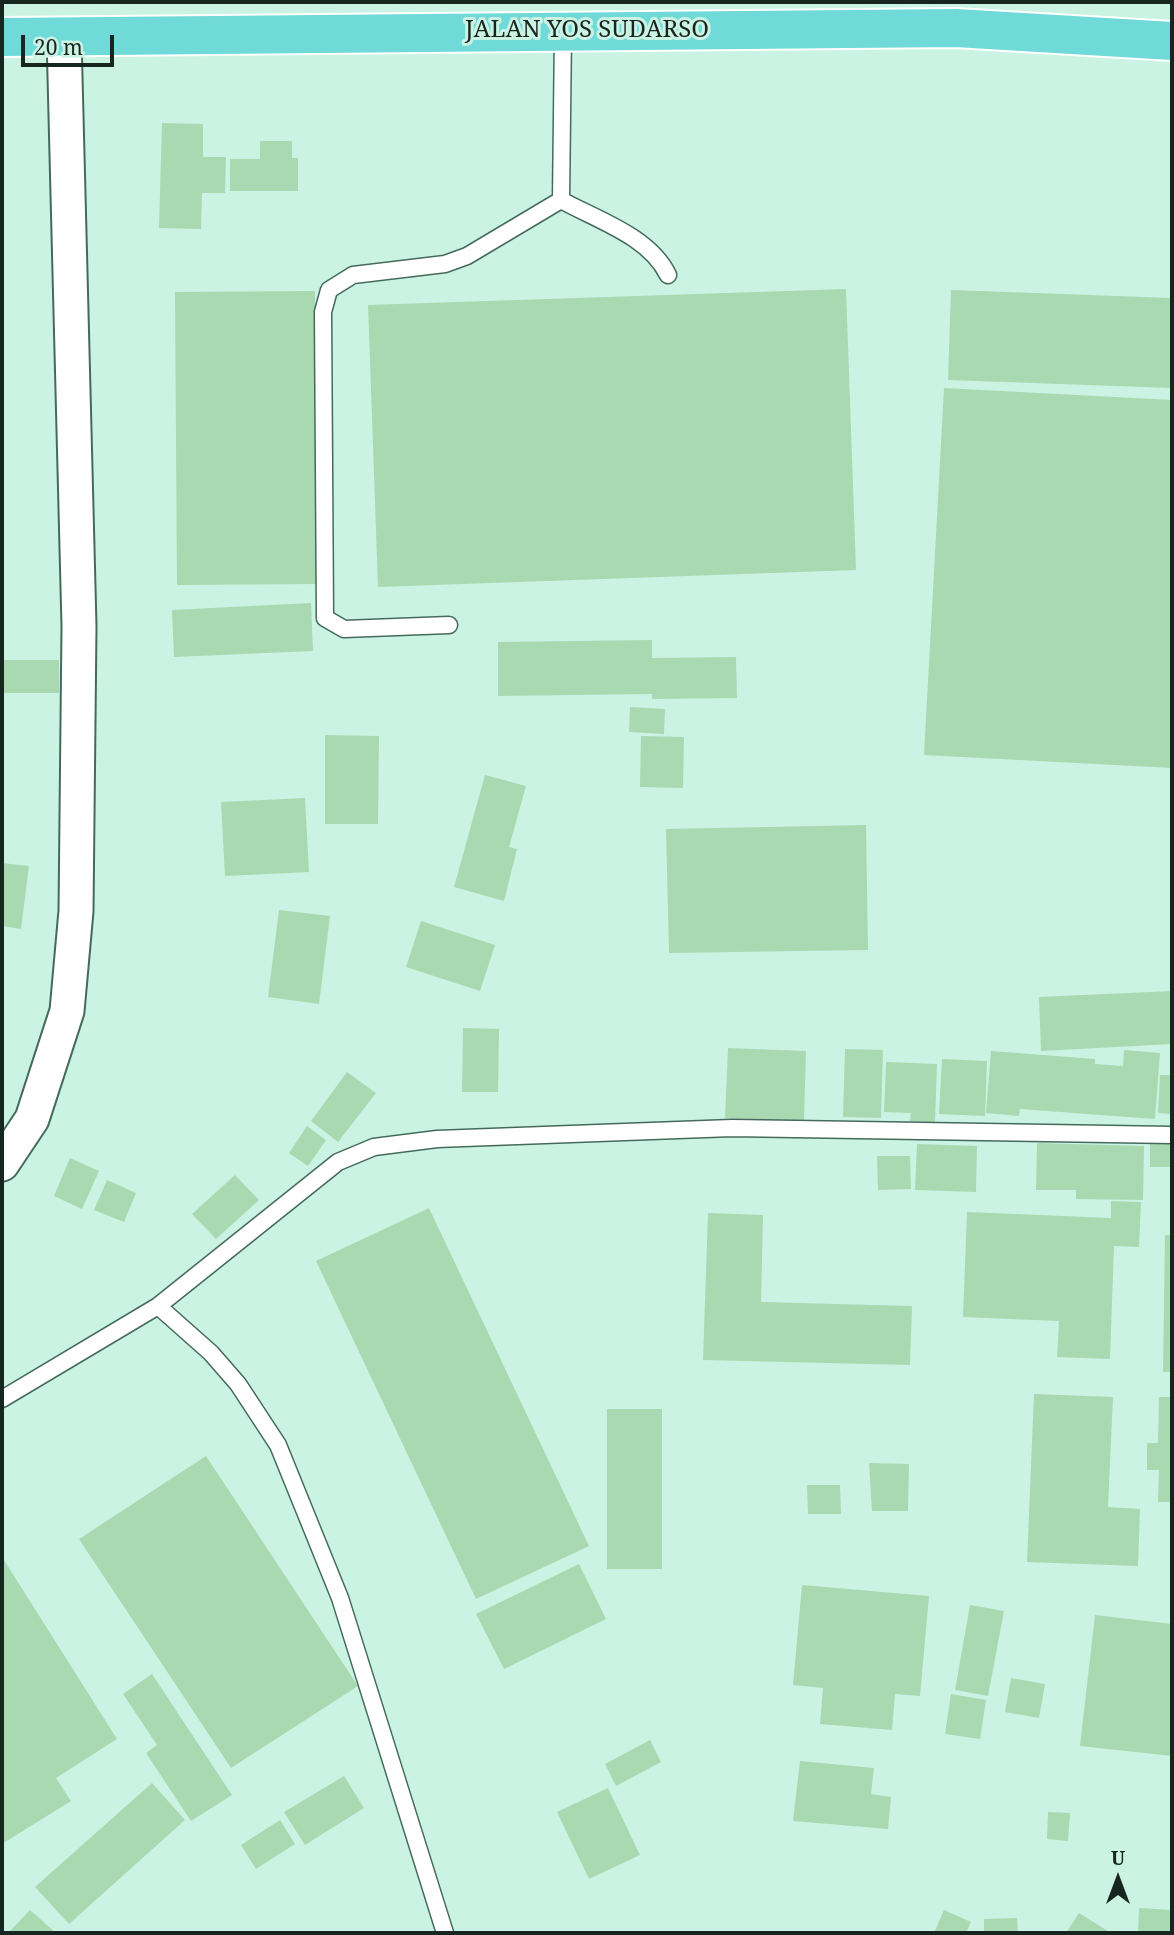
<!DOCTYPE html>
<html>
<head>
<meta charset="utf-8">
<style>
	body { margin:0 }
	#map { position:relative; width:1174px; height:1935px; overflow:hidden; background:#cbf3e4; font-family:"Noto Serif",serif }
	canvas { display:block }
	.frame { position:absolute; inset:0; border:4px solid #172621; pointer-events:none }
	.north { position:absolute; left:1083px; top:1844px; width:70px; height:70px; -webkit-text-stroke:5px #cbf3e4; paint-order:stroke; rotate:0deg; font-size:19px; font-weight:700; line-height:28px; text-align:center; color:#172621 }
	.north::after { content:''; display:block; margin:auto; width:24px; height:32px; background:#172621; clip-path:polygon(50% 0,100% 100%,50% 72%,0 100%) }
	.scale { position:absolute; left:21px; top:35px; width:93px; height:32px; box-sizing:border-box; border:4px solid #172621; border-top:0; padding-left:9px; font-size:21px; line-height:24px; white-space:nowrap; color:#172621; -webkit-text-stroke:5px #cbf3e4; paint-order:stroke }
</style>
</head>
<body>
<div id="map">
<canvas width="1174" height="1935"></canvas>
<div class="frame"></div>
<div class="north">U</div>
<div class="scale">20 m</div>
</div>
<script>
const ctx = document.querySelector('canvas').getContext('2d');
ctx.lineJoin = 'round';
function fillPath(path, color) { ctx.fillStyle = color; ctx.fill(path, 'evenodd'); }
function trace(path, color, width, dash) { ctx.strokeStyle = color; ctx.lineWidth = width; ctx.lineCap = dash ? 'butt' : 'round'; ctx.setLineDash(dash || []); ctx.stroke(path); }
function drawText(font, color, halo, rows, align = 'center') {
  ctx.font = font + ' "Noto Serif",serif'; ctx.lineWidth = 6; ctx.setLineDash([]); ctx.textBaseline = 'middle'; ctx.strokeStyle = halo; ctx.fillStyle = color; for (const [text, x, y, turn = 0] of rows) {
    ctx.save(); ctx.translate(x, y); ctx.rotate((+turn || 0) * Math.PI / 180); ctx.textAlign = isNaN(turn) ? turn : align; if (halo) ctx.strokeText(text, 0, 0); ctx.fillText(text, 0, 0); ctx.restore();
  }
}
fillPath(new Path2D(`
	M162 123 203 124V157H226L225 193H202L201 229 159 228Z
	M260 141H292V158H298V191H230V159H260Z
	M846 289 856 570 378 587 368 305Z
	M951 290 1172 298V388L948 380Z
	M315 291 317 584 177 585 175 292Z
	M944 388 1172 400V768L924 755Z
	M311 603 313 651 174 657 172 610Z
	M652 640V658L736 657 737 698 652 699V694L498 696V642Z
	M2 660H59V693H2Z
	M630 707 665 709 664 734 629 732Z
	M325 735 379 736 378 824H325Z
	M641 736 684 737 683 788 640 787Z
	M485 775 526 786 509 847 517 849 504 901 454 887Z
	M305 798 309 872 225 876 221 802Z
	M866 825 868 950 669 953 666 829Z
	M2 863 29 866 21 929 2 926Z
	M279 910 330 916 319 1004 268 997Z
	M421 921 495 945 480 991 406 967Z
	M1172 991V1044L1041 1051 1039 997Z
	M463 1028 499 1029 498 1092H462Z
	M728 1048 806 1051 804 1121 725 1118Z
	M845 1049 883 1050 881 1118 843 1117Z
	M1124 1050 1160 1053 1155 1119 1020 1109 1019 1116 986 1113 991 1051 1095 1059V1064L1123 1066Z
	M942 1059 987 1061 985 1116 939 1114Z
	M886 1062 937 1064 935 1122 910 1121 911 1113 884 1112Z
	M347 1072 376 1093 338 1142 311 1121Z
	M1160 1075H1172V1114L1158 1113Z
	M307 1126 326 1140 308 1166 289 1153Z
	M1037 1143 1144 1146 1143 1200 1076 1199V1190H1036Z
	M917 1144 977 1146 976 1192 915 1190Z
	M1150 1144H1172V1167H1150Z
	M877 1156H910L911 1189 878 1190Z
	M70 1158 99 1171 82 1209 54 1196Z
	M235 1175 259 1200 216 1239 192 1214Z
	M107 1180 136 1193 124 1222 94 1210Z
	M1111 1201 1141 1202 1139 1247 1114 1246 1110 1359 1057 1357 1059 1321 963 1317 967 1212 1111 1218Z
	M429 1208 589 1546 476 1599 316 1261Z
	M708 1213 763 1215 761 1302 912 1306 910 1365 703 1360Z
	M1165 1235H1172V1372H1163Z
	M1034 1394 1113 1397 1108 1507 1140 1509 1138 1566 1027 1562Z
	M1159 1397H1172V1502H1158L1159 1470H1147V1443H1158Z
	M607 1409H662V1569H607Z
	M206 1456 358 1686 231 1768 79 1539Z
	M869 1463 909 1464 908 1511H872Z
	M807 1485H840L841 1514H808Z
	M2 1557 117 1739 56 1778 71 1801 2 1844Z
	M579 1564 606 1619 504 1669 476 1614Z
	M802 1585 929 1596 920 1696 895 1694 892 1730 820 1724 823 1688 793 1685Z
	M970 1605 1004 1611 988 1696 955 1690Z
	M1095 1615 1172 1624V1756L1080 1746Z
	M152 1674 232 1795 191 1821 146 1753 157 1745 123 1694Z
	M1011 1678 1045 1684 1039 1718 1005 1712Z
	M951 1694 986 1700 980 1739 945 1734Z
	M650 1740 661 1762 616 1786 605 1764Z
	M800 1761 874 1768 871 1794 891 1797 888 1829 793 1821Z
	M344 1776 364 1808 305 1845 284 1812Z
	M152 1783 185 1820 69 1924 35 1887Z
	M608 1788 640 1855 589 1879 557 1812Z
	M1048 1812 1070 1813 1068 1841 1047 1839Z
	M280 1820 295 1844 256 1869 241 1845Z
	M1139 1908 1172 1910V1933H1138Z
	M30 1910 56 1933H8Z
	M944 1910 971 1922 966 1933H934Z
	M1079 1913 1111 1933H1066Z
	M1017 1918 1018 1933H984V1919Z`), '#a9d9b0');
const service = new Path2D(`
	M563 32 561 200C597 220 649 236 668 275
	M449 625 344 629 325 618 323 312 329 290 353 275 445 264 467 256 561 200
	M158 1306 211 1353 238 1384 278 1445 340 1598 445 1933
	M2 1399 158 1306 338 1162 374 1147 437 1139 732 1128 1172 1135`);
const minor = new Path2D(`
	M2 1164 32 1119 67 1011 76 911 79 626 64 37`);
const primary = new Path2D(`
	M2 37 956 28 1172 41`);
trace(service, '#456a5d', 19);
trace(minor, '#456a5d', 37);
trace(primary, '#fff', 42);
trace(service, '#fff', 16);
trace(minor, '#fff', 33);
trace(primary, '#70dad9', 38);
drawText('24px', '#172621', '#cbf3e4', [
	["JALAN YOS SUDARSO",587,30]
]);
</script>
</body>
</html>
